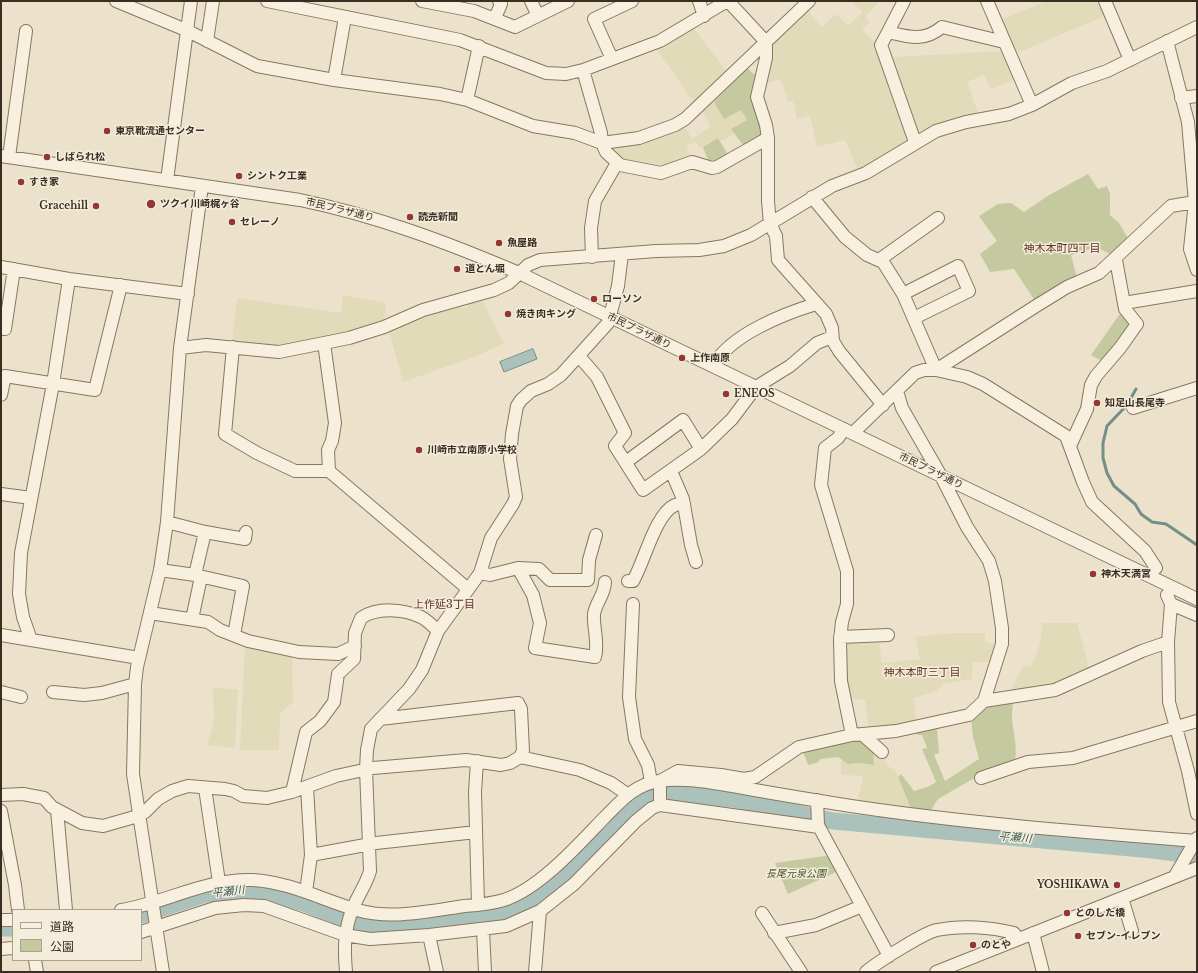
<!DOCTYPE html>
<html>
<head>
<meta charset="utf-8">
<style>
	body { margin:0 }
	#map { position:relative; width:1198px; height:973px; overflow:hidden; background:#ece2cc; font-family:"Libre Baskerville","Noto Sans JP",serif }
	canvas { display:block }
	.frame { position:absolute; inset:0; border:2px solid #3a2e23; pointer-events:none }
	.legend { position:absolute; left:12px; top:909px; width:130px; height:52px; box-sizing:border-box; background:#f4eddb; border:1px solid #aaa191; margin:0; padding:5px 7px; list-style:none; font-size:12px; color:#3a2e23 }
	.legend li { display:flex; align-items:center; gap:8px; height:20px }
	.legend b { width:20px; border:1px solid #aaa191 }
</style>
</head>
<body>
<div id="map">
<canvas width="1198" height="973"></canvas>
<div class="frame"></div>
<ul class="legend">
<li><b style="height:5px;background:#f7f0df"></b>道路</li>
<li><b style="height:11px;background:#c4c9a0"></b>公園</li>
</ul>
</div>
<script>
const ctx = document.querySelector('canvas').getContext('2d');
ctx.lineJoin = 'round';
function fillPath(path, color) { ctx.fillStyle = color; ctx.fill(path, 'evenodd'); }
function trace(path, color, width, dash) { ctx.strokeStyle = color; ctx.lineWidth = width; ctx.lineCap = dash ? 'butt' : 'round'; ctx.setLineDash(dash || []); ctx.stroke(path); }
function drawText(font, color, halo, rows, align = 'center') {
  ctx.font = font + ' "Libre Baskerville","Noto Sans JP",serif'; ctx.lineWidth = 3; ctx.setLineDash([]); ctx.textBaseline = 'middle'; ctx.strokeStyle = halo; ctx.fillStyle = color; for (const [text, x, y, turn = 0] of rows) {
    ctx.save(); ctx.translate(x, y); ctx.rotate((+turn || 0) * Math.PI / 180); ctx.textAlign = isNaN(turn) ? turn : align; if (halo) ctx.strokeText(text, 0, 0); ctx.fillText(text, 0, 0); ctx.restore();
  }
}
fillPath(new Path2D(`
	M851 1 879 2 865 17 870 22 862 29 877 46 911 142 858 171 845 140 817 147 810 116 797 119 793 101 788 102 781 79 764 84 772 40 806 8 821 27 837 14 848 26 863 12Z
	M1047 1H1101L1107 15 1015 54 1000 20Z
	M694 28 728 74 696 105 656 49Z
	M1005 51 1016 79 991 89 984 75 967 82 979 116 917 138 892 57Z
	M714 102 724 118 740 109 747 120 732 129 734 134 720 142 718 138 700 148 695 142 686 146 690 154 669 164 661 165 624 159 612 150 611 146 683 124 692 139 711 126 702 111Z
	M343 295 386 303 384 323 339 338 278 348 232 342 237 298 341 313Z
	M483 301 504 343 477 356 403 382 389 331 434 313 460 307 462 309 468 307 467 304Z
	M1043 623H1077L1090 672 1063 684 1010 693 1023 665 1032 667 1039 646Z
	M951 633H985V643L997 644 993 662H973L972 679 943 684 937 691 914 698 916 722 869 730 865 700 848 698 844 667 846 641 879 639 882 663 920 659 915 637Z
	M245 644 292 652 293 702 280 714 279 750H240Z
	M213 688 238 689 235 748 207 745 214 722Z
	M876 750 884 755 885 761 889 767 895 769 912 811 857 804 863 776 841 775V759L848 764 859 763 873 765V754Z`), '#e1dbba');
fillPath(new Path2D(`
	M747 68 754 74 758 75 763 134 743 145 731 129 747 120 741 110 724 119 714 102Z
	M718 138 728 155 718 160 710 161 707 158 703 147Z
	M1088 174 1098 189 1107 186 1110 194V215L1119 223 1129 240 1112 255 1096 247 1071 255 1077 278 1035 301 1014 269 990 272 980 254 997 241 979 216 998 204 1011 203 1024 212 1049 195Z
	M1123 313 1130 320 1129 328 1102 361 1091 355 1119 315Z
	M1013 701C1013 706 1012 710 1012 714 1012 730 1018 745 1015 761L985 772 938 799 929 813 912 811 898 777 901 774 914 791 930 786 936 782 922 749 927 748 922 735H917V731L934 727 937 729 939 753 934 755 945 781 979 759 973 737 971 718 982 709Z
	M859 737 876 750 873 754 874 765 859 763 848 764 838 757 821 759 817 763 808 765 802 749Z
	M825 856 829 857 836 872 788 894 775 863Z`), '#c4c9a0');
const water = new Path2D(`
	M533 349 537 359 504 372 500 362Z`);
fillPath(water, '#abc1bb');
trace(water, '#728f88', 1);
trace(new Path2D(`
	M1136 389 1127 405 1107 426 1103 443V458L1107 473 1114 486 1135 504 1141 514 1152 522 1166 524 1197 545`), '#728f88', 3);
trace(new Path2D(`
	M141 915 206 894 250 890 304 903 357 924 380 926 487 915 511 910 535 898 564 876 639 801 654 793 673 792 733 799 833 821 1153 850 1197 856
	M1 928H13`), '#abc1bb', 17);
const minor = new Path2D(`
	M116 1 186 30 257 66 334 80 440 94 467 100 533 126 575 133 602 143 639 138 675 125 685 119 809 1
	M267 1 460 40 546 73 566 74 583 70 660 41 727 1
	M422 1 474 11 515 27 568 1
	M531 1 538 16
	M699 1 704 16
	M728 1 766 42V58L757 97 766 125 768 138V201L770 224 776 236 778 260 826 314 832 328 833 341 839 351 883 405
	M904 1 888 32C909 37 924 42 942 27L1004 42
	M987 1 1032 105
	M1105 1 1130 60
	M495 18 501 4 499 1
	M888 32 881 45 915 142
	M207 41 213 1
	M1167 41 1188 122 1195 202 1190 249 1197 270
	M612 59 594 19 632 1
	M583 70 601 133 602 143 606 152 620 165 661 173 692 162 712 168 717 167 768 138
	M334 80 345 17
	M1181 98 1197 96
	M467 100 479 46
	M1 156 300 200C377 216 446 242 519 273L1197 599
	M9 157 26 31
	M167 180 191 1
	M812 197 845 237 867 255 883 262 903 294 936 370 967 377 983 384 1066 436 1083 482 1092 502 1145 551 1156 568
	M592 257 591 228 595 201 617 163
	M879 260 938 218
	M1 267 69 279 188 294
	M903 294 958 266 969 291 914 318
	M1124 303 1197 291
	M1 329H5L14 269
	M324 343 335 423 332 441 328 450 329 471
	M233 347 225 434 257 453 295 471H329L468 589
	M180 348 206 345 279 352 349 338 384 327 423 310 494 290 509 283 528 265 540 260 656 251 699 250 724 246 751 235 832 186 866 173 936 131 966 122 1009 114 1032 105 1072 83 1107 71 1197 27
	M579 356 597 377 625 433 615 446 643 490 701 449 732 419 756 387 790 366 817 343 832 337
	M713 366C730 335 783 314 816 304
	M897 391 902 408 910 422 941 476 967 527 989 561 995 581 1002 628V644L984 701
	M1 395 5 376 95 390 121 285
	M1133 408 1197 388
	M844 429 838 438 825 448 821 485 847 571V604L842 622 840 640 841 681 852 735
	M853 433 915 373 924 370H936L1036 306 1067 287 1099 273 1171 206 1195 202
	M1070 446 1087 409 1091 385 1096 376 1120 348 1137 324 1125 309 1116 260
	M626 462 683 420 701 449
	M671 471 683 499 691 545 696 562
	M1 494 31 498
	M167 522 205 532 245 539 246 532
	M518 568 533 595 540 623 535 648 595 657C599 643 593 628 594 614 596 602 605 594 605 582
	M160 570 195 575 243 586 234 635
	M480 573 490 575 518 568 539 569 550 580H588L589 560 596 535
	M195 575 205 532
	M628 581H633C644 563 655 514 675 505 677 504 681 505 684 504
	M1167 595 1171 604 1168 642 1169 702 1188 771 1197 814
	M633 604 629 697 635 739 648 765 651 782
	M1171 604 1197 615
	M150 613 208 622 220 630 248 641 299 652 338 654 355 646
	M192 619 201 577
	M1 635 139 658
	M840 637 888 635
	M31 640 23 617 19 594 21 553 53 384 69 279
	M1 692 21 697
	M53 692 84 695 102 693 135 684
	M863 735 882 752
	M520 757 580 770 611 783 627 794
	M477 761 475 792 478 905
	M981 778 1028 762 1073 758 1197 721
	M205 788 219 882
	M292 792 306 732 320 721 334 702 338 674 354 659 355 633 361 618C377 607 403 609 421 617 427 620 433 626 438 631
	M1 795 23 794 44 798 52 807 82 823 103 826 138 816 145 812 158 799 172 791 188 786 225 789 234 791 243 796 267 798 292 792 336 776 373 768 466 760 501 765 510 763 520 757 523 751 521 709 518 703 380 719
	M817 800 818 825 889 956
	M660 805V781L678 771 721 775 744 779 755 777 799 747 852 735 896 731 969 715 984 701 1055 690 1142 651 1168 642
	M57 810 66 910
	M1 811 15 885 18 910
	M311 855 376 843 476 832
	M1175 876 1197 838
	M306 892 311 855 307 787
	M1122 898 1132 931
	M121 910C166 903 206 878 253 880 289 882 323 900 357 910 391 920 430 911 464 906 478 905 491 904 504 900 539 889 578 845 604 818 620 802 635 784 659 781 686 777 712 783 738 787 776 794 813 800 851 806 964 823 1082 832 1196 841
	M762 913 801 972
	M1 920H13
	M483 930 485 972
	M141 932 215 908 244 905 264 906 345 935 370 939 429 935 506 926 540 911 574 884 636 821 652 808 660 805 819 827
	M774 933 816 925 862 906
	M1033 933 1043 972
	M429 935 437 972
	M1 949 13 948
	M35 960 37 972
	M163 972 133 774 135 684 137 667 160 570 167 522 180 348 202 186
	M346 972C344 949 344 929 353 908 358 895 366 885 370 871L366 769 367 750 371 729 409 689 422 670 438 631 480 573 491 538 513 504 516 497 510 459 512 434 517 406 521 400 531 391 548 384 561 375 608 323 618 286 622 254
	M535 972 540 911
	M866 972C876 963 925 932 937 930 961 925 991 927 1014 933L1017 939
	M936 972 1197 868`);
trace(minor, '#887661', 14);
trace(minor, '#f7f0df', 12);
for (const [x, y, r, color] of [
	[107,131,4,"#923636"],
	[47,157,4,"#923636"],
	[239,176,4,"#923636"],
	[21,182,4,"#923636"],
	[151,204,5,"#923636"],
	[96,206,4,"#923636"],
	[410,217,4,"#923636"],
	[232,222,4,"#923636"],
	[499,243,4,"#923636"],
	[457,269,4,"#923636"],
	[594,299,4,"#923636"],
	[508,314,4,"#923636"],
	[682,358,4,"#923636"],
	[726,394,4,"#923636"],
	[1097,403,4,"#923636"],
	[419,450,4,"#923636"],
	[1093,574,4,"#923636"],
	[1117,885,4,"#923636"],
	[1067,913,4,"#923636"],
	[1078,936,4,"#923636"],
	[973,945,4,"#923636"]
]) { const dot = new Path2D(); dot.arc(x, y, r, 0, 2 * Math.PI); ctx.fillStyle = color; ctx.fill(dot); trace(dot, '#f4eddb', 1.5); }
drawText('bold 10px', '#3a2e23', '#f4eddb', [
	["東京靴流通センター",115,131],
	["しばられ松",55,157],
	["シントク工業",247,176],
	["すき家",29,182],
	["ツクイ川崎梶ヶ谷",160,204],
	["Gracehill",88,206,"right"],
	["読売新聞",418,217],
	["セレーノ",240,222],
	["魚屋路",507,243],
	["道とん堀",465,269],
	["ローソン",602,299],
	["焼き肉キング",516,314],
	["上作南原",690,358],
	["ENEOS",734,394],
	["知足山長尾寺",1105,403],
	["川崎市立南原小学校",427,450],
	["神木天満宮",1101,574],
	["YOSHIKAWA",1109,885,"right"],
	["とのした橋",1075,913],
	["セブン-イレブン",1086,936],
	["のとや",981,945]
], 'left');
drawText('10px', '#3a2e23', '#f4eddb', [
	["市民プラザ通り",340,210,14],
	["市民プラザ通り",639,331,26],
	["市民プラザ通り",931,471,26]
]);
drawText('italic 10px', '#4a542b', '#f4eddb', [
	["長尾元泉公園",796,874]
]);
drawText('11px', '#633326', '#f4eddb', [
	["神木本町四丁目",1062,249],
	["上作延3丁目",444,605],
	["神木本町三丁目",922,673]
]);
drawText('italic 11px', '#335856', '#f4eddb', [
	["平瀬川",1015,838,5],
	["平瀬川",228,892,-6]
]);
</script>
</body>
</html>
